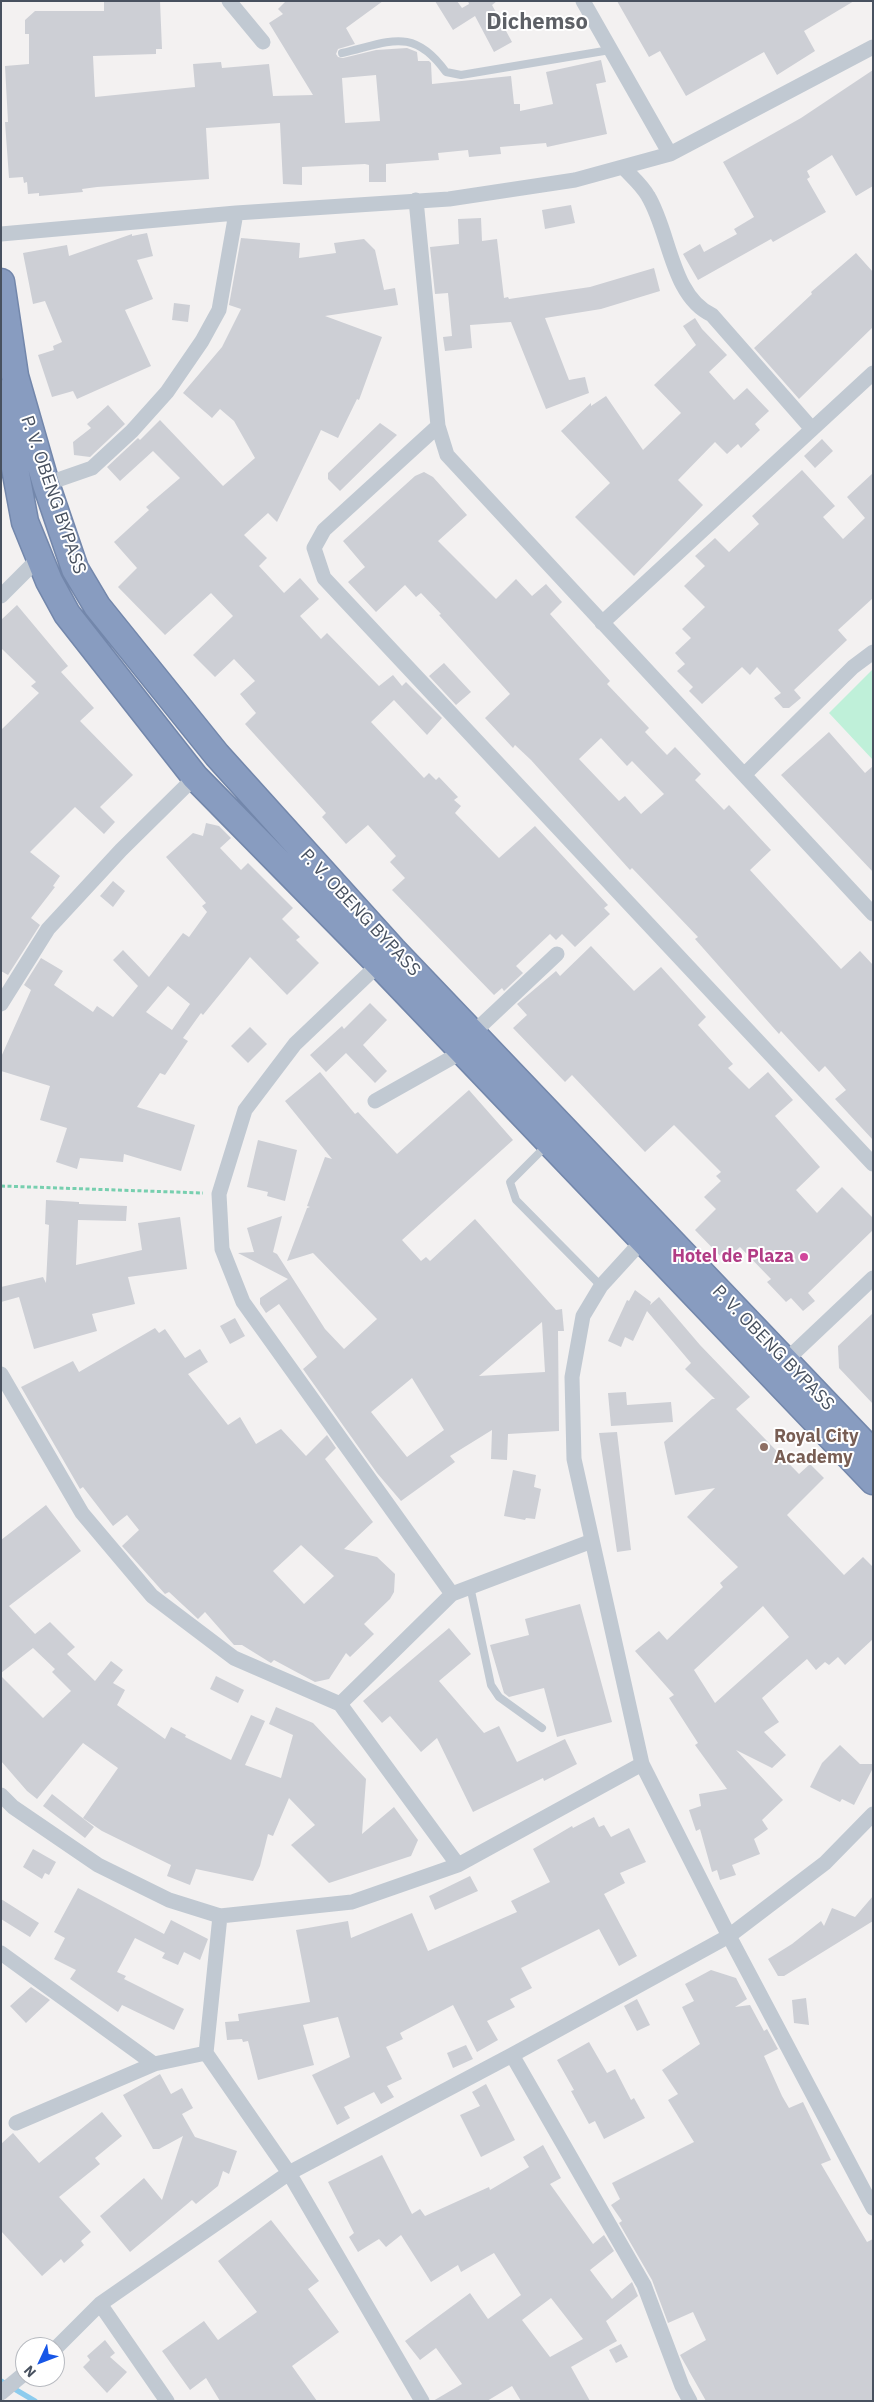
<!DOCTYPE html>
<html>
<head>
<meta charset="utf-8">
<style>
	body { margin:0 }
	#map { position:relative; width:874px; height:2402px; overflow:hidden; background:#f3f1f1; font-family:"IBM Plex Sans",sans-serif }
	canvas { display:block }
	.frame { position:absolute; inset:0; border:2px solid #48515f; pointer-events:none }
	.north { position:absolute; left:15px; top:2337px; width:50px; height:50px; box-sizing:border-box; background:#fff; border:1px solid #b6b9bf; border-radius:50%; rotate:227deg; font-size:14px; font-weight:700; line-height:20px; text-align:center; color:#48515f }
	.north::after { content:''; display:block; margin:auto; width:18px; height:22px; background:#1756e7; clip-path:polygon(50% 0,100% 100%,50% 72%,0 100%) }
</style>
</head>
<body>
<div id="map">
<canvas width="874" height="2402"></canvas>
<div class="frame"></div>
<div class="north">N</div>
</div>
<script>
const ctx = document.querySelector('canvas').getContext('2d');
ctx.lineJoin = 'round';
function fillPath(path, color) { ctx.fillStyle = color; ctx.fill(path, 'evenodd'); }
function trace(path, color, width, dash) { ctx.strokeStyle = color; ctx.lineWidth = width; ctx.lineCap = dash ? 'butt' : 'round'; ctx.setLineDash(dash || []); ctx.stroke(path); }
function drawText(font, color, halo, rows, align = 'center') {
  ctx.font = font + ' "IBM Plex Sans",sans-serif'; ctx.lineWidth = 4; ctx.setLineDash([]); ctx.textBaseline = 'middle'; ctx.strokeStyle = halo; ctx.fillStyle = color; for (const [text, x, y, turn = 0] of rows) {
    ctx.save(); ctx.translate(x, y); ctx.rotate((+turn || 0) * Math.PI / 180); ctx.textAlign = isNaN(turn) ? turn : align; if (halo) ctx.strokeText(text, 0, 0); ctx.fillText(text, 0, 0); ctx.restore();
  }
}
fillPath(new Path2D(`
	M873 669V760L829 713Z`), '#bff0d9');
trace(new Path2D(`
	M1 2381 35 2401`), '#8cccee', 5.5);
fillPath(new Path2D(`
	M104 1H160L162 49H156V54L93 56 95 97 195 87 193 64 221 62 222 68 269 64 273 96 313 95 269 23 283 14 278 9 286 1H383L346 28 355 44 338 49 336 54 338 57 343 58 376 50 407 48 417 52 418 61H429L431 63 432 84 511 76 514 104H520V111L553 104 546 72 601 60 606 82 596 84 607 134 547 147 546 143 500 147 501 154 469 157 468 150 438 153 439 160 386 164V182H369V165L365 164 302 167V185L283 184 280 123 206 128 209 179 97 187 82 189 83 192 39 196V193L28 194 27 182 24 183 23 177 9 178 5 122H8L5 66 29 64V34H25V20L35 11H104ZM376 75 380 121 345 123 342 78Z
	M435 1H457L462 8 469 4 468 1H497L492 5 512 42 494 52 475 16 453 30Z
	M617 1H854L804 31 815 51 777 75 764 52 686 96 660 51 649 57Z
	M873 70V186L856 196 832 155 807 171 810 177 807 179 826 212 773 242 771 239 698 280 683 254 700 244 704 252 737 234 734 229 754 217 723 162 801 118Z
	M571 205 575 223 545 229 542 210Z
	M481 218 482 241 497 239 504 298 508 297 509 299 590 287 654 268 660 291 601 309 545 318 569 380 585 377 589 393 546 409 511 322 470 325 472 348 445 351 443 337 452 336 448 293 435 294 430 247 459 244 458 219Z
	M147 233 153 256 137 260 153 299 125 310 151 366 77 399 73 391 52 397 38 355 54 350 53 346 62 342 45 301 33 304 23 253 67 245 69 256 132 234V236Z
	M241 238 300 243 299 258 336 253 334 243 364 239 375 250 384 290 395 288 398 305 325 316 382 337 359 400 357 399 338 438 321 430 277 522 268 513 244 535 267 558 259 566 284 593 300 578 319 599 300 616 321 639 327 633 379 686 393 675 402 686 406 682 442 718 427 735 394 700 371 722 424 778 429 773 436 780 439 777 458 797 454 800 461 806 455 813 499 858 535 826 608 905 604 908 610 914 575 947 562 934 556 940 550 934 516 966 523 973 504 991 502 988 494 995 392 890 405 878 390 862 396 856 368 825 346 844 322 817 326 813 245 724 256 713 240 694 255 681 234 659 215 677 193 655 233 616 211 593 165 635 118 587 137 568 114 542 149 510 146 507 180 478 153 451 120 481 107 467 138 438 140 440 160 420 223 486 255 458 234 421 220 409 212 418 183 393 222 347 241 309 229 305Z
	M856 253 873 272V327L799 399 754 348 812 294 811 292Z
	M174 303 190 305 188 322 172 320Z
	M695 318 702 329 727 355 709 372 734 400 747 388 769 411 755 424 760 430 741 448 738 444 727 454 715 442 678 480 703 505 634 576 575 517 610 483 561 431 591 403V406L606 396 643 450 681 413 654 385 696 345 683 326Z
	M108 405 125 424 90 457 74 455 73 442 91 428 87 424Z
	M380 423 397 435 340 491 328 479V473Z
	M822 439 833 451 815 468 804 456Z
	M802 470 835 506 823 517 843 539 865 518 847 497 873 473V598L838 630 847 640 794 690 801 698 789 708H783L774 698 781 693 757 667 750 675 742 667 702 704 689 691 693 687 677 671 685 664 675 653 691 638 682 629 705 607 684 586 705 566 695 556 715 538 729 552 759 524 752 516Z
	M424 472 433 477 467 515 438 541 496 599 516 579 532 596 546 584 562 602 550 614 610 681 607 684 649 728 645 732 667 755 675 747 701 774 695 780 724 810 729 805 771 850 750 870 841 969 860 951 873 965V1140L835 1099 846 1090 825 1066 819 1072 781 1031 779 1034 695 939 698 937 632 868 630 870 531 760 515 745 513 748 485 718 510 694 439 615 441 614 421 593 416 597 405 585 376 612 348 582 365 567 343 541 415 476ZM601 738 627 766 632 761 664 794 641 814 625 796 619 801 579 759Z
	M17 605 68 666 61 672 94 708 80 721 133 775 100 807 115 822 104 834 75 807 30 852 60 876 53 886 55 887 31 918 40 925 8 975 1 971V730L39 693 31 686 36 682 1 648V620Z
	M444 663 471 692 456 705 429 676Z
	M829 732 865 773 873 766V872L781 775Z
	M206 823 219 826 231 838 220 848 241 870 248 863 293 908 282 919 300 937 296 940 319 963 287 995 250 957 203 1015 201 1013 183 1038 188 1041 165 1075 160 1073 137 1107 195 1125 181 1171 124 1154 123 1162 80 1158 77 1169 56 1162 67 1128 40 1120 50 1086 1 1071V1057L31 990 24 985 41 958 63 971 54 985 93 1012 97 1006 113 1017 138 986 113 960 123 950 149 977 183 933 189 937 207 912 202 906 206 903 166 857 193 833 203 836ZM168 986 190 1004 172 1030 146 1012Z
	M113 881 125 891 113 907 100 896Z
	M591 946 634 991 661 967 706 1017 698 1025 733 1064 728 1068 749 1089 768 1072 793 1100 775 1116 820 1167 796 1190 817 1213 842 1187 873 1218V1230L808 1293 815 1301 803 1311 791 1298 786 1302 767 1282 771 1279 740 1247 725 1261 695 1230 716 1209 704 1197 721 1181 716 1176 721 1172 674 1125 645 1152 572 1075 565 1082 513 1028 527 1015 517 1004 556 971 560 976Z
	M370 1003 387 1020 363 1045 387 1071 375 1083 346 1053 326 1072 310 1055 342 1026 344 1029Z
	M250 1027 267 1044 248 1063 231 1046Z
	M320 1072 355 1114 358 1112 397 1154 469 1090 513 1140 402 1240 421 1261 426 1257 430 1261 475 1219 556 1310 562 1309 564 1331H558L559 1431 508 1434 507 1460 491 1459 492 1430 450 1456 455 1462 401 1501 377 1473 303 1369 317 1357 279 1304 266 1313 260 1304V1298L288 1279 238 1253 254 1252 247 1228 282 1216 273 1252 277 1254 325 1329 344 1349 377 1319 313 1253 287 1261 307 1208 310 1207 307 1206 325 1157 332 1159 285 1101ZM542 1322 545 1372 479 1376ZM412 1378 444 1430 407 1457 371 1412Z
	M258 1140 297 1150 285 1201 267 1196 268 1192 247 1187Z
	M46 1200 79 1202V1204L127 1206 126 1221 78 1220 76 1265 142 1250 138 1223 180 1217 187 1269 128 1277 135 1304 92 1314 97 1331 34 1349 19 1297 1 1302V1287L43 1277 46 1283 49 1225 45 1224Z
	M635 1290 651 1302 650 1305 659 1297 700 1345 750 1397 736 1409 799 1474 810 1464 824 1478 787 1515 844 1575 863 1557 873 1567V1639L845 1665 838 1657 829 1665 825 1662 816 1670 807 1659 762 1698 779 1722 764 1732 786 1755 772 1768 736 1750 783 1800 762 1820 768 1829 754 1839 760 1854 732 1865 736 1875 720 1880 717 1870 712 1872 700 1829 696 1831 689 1810 701 1806 699 1794 727 1789 695 1745 698 1743 669 1698 674 1695 635 1651 659 1631 667 1640 723 1587 720 1583 738 1567 687 1517 715 1488 675 1495 664 1442 712 1399H715L685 1369 691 1363 647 1311 633 1341 625 1337 621 1347 608 1341 627 1300 629 1301ZM763 1606 789 1637 715 1703 694 1670Z
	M873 1313V1404L839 1368 838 1346Z
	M235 1318 245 1336 230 1344 220 1326Z
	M155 1328 159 1333 165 1329 185 1358 200 1349 208 1362 188 1374 228 1425 240 1417 256 1444 281 1429 306 1456 327 1435 336 1448 325 1459 373 1522 344 1549 377 1557 395 1574 394 1592 390 1599 364 1624 374 1634 350 1657 346 1653 329 1679 315 1682 274 1660 271 1663 242 1645H234L205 1612 198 1619 169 1592 165 1594 122 1546 139 1530 127 1515 113 1526 83 1487 80 1489 21 1387 73 1361 79 1372ZM301 1545 334 1576 304 1604 273 1571Z
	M626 1392 627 1405 671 1402 673 1422 611 1426 608 1393Z
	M617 1432 631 1550 617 1552 599 1433Z
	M513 1470 536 1475 534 1487 541 1489 535 1519 526 1518 525 1520 504 1516Z
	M46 1505 81 1551 9 1606 35 1634 50 1622 75 1647 67 1654 95 1681 111 1661 123 1670 113 1683 125 1690 117 1705 165 1739 171 1727 186 1735 185 1737 231 1760 251 1715 265 1721 245 1765 281 1778 293 1735 269 1724 276 1707 313 1723 366 1779 362 1834 394 1807 418 1840 411 1856 329 1883 291 1845 315 1825 289 1798 273 1836 268 1834 260 1866 253 1881 196 1869 190 1885 167 1876 171 1865 102 1831 83 1818 118 1768 83 1743 37 1799 27 1791 1 1761V1676L43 1718 71 1691 52 1672 55 1669 33 1648 1 1673V1540Z
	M580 1604 612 1722 557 1737 544 1688 509 1697 504 1693 490 1645 529 1635 525 1619Z
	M449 1628 471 1654 439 1681 484 1733 499 1726 517 1762 565 1739 577 1764 544 1781 543 1778 473 1812 437 1738 421 1752 390 1716 382 1723 363 1701Z
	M216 1676 244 1690 238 1703 210 1689Z
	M840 1745 860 1764H873V1768L854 1805 842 1799 840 1802 810 1787 822 1763Z
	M52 1794 94 1827 85 1838 43 1806Z
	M594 1817 599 1827 604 1825 611 1837 629 1828 646 1862 620 1873 625 1883 604 1894 637 1956 619 1966 599 1929 521 1968 532 1988 510 1999 515 2007 487 2021 498 2040 477 2052 453 2005 400 2033 403 2039 386 2047 402 2079 387 2086 394 2097 381 2104 374 2092 344 2107 350 2118 337 2125 312 2075 350 2057 338 2017 303 2025 314 2065 258 2080 248 2041 243 2042 242 2039 227 2040 225 2022 239 2021 238 2014 310 2002 296 1930 348 1921 351 1938 412 1913 428 1951 517 1912 511 1901 550 1882 533 1849 572 1826 573 1828Z
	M33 1849 56 1862 49 1875 45 1873 42 1879 23 1867Z
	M470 1876 478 1891 435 1910 429 1896Z
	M78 1888 164 1934 171 1920 208 1939 200 1960 184 1952 178 1965 162 1958 165 1953 135 1938 117 1972 126 1976 124 1979 184 2009 174 2030 122 2005 118 2012 70 1979 76 1970 54 1959 65 1938 54 1932Z
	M873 1896V1921L784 1976H778L768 1959 792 1944 821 1921 824 1926 832 1908 855 1917Z
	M1 1899 39 1923 30 1937 1 1919Z
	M711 1970 736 1978 747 1999 735 2007 750 2005 764 2031 767 2029 778 2049 764 2056 782 2096 789 2108 803 2102 831 2160 821 2164 867 2242 873 2239V2401H706L680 2355 706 2340 693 2312 668 2323 652 2280 619 2223 622 2221 611 2205 620 2199 612 2183 694 2142 668 2100 678 2094 662 2070 700 2044 682 2007 694 2001 685 1984Z
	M31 1987 50 2000 26 2023 10 2006Z
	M806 1998 809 2025 794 2023 792 2000Z
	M637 1999 650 2025 637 2031 624 2006Z
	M589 2042 607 2073 615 2069 631 2100 634 2098 645 2118 604 2139 595 2121 589 2124 571 2091 574 2090 557 2060Z
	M466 2045 473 2059 453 2068 447 2053Z
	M160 2074 171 2094 182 2088 193 2108 182 2114 195 2137 237 2151 229 2174 223 2171 218 2186 196 2204 192 2200 130 2252 100 2216 144 2178 162 2200 183 2136 159 2149H153L123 2095Z
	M486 2084 515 2140 481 2157 460 2115 480 2106 472 2092Z
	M102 2112 122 2136 95 2158 100 2164 59 2197 91 2232 81 2241 84 2245 64 2263 61 2259 42 2276 1 2231V2144L13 2133 39 2163Z
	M543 2145 561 2178 550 2184 593 2244 604 2235 614 2251 590 2270 612 2299 632 2282 638 2296 606 2321 617 2341 571 2367 590 2401H521L512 2386 487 2401H433L462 2384 436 2348 420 2360 405 2341 470 2293 488 2319 521 2295 494 2253 461 2272 458 2265 431 2282 401 2235 386 2247 379 2239 358 2252 349 2237 354 2233 328 2182 382 2155 412 2214 420 2209 425 2216 489 2187 490 2190 529 2167 523 2157ZM551 2298 583 2339 550 2357 522 2320Z
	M271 2220 319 2281 308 2289 339 2332 292 2366 317 2401H220L206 2378 190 2390 162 2351 204 2321 218 2340 257 2312 218 2261Z
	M105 2340 115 2353 110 2357 127 2372 107 2393 83 2367 90 2360 87 2356Z
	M621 2344 628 2357 616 2363 609 2350Z`), '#cdcfd5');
const highway = new Path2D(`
	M1 282 15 376 46 484 75 569 97 606 217 755 393 950 873 1453
	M1 393 25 522 49 581 67 614 195 777 379 964 873 1481`);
trace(highway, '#7387ab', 29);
trace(new Path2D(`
	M1 1186 203 1193`), '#77cfaf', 3, [4, 2.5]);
trace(new Path2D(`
	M342 53C390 42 413 26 446 72L461 75 610 50
	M546 1146 510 1182 516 1200 601 1286
	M470 1586 491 1685 499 1697 542 1728`), '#c1c9d2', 8);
trace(new Path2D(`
	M229 1 263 42
	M583 1 670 154
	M623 167C631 176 642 185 648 196 670 232 671 296 712 315L812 429
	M416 200 438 426 447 455 873 914
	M1 234 236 213 449 199 575 180 670 154 873 47
	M438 426 324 530 314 548 324 578 873 1164
	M46 484 92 468 132 431 167 392 202 341 219 310 236 213
	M1 596 39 558
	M602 623 873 373
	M744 775 853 667 873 652
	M379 964 295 1044 245 1110 219 1194 222 1249 243 1302 452 1594
	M1 1004 48 929 121 850 195 777
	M473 1033 557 954
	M375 1101 462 1052
	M643 1240 601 1286 583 1316 572 1377 574 1459 642 1764 729 1936 873 2208
	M781 1365 873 1278
	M1 1374 82 1513 152 1596 234 1658 340 1704 458 1865
	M340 1704 452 1594 592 1541
	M1 1795 13 1807 98 1865 169 1900 220 1916 352 1902 458 1865 642 1764
	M220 1916 206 2053 289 2173 422 2401
	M1 1953 154 2064
	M512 2055 644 2285 682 2386 690 2401
	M16 2123 154 2064 206 2053
	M100 2304 167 2401
	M55 2349 100 2304 289 2173 512 2055 729 1936 825 1863 873 1814
	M1 2393 25 2373`), '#c1c9d2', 15);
trace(highway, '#889cc0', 26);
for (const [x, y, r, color] of [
	[804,1257,5,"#d1479c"],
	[764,1447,5,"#8d6e63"]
]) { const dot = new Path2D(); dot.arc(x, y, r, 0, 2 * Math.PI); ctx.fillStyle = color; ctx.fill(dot); trace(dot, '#fff', 2); }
drawText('18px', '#48515f', '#fff', [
	["P. V. OBENG BYPASS",53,495,71],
	["P. V. OBENG BYPASS",360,913,47],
	["P. V. OBENG BYPASS",773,1348,46]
]);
drawText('bold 18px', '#b23c85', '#fff', [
	["Hotel de Plaza",794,1257]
], 'right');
drawText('bold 18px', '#785e54', '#fff', [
	["Royal City",774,1437],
	["Academy",774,1458]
], 'left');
drawText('bold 22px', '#5d6066', '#fff', [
	["Dichemso",537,23]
]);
</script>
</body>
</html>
